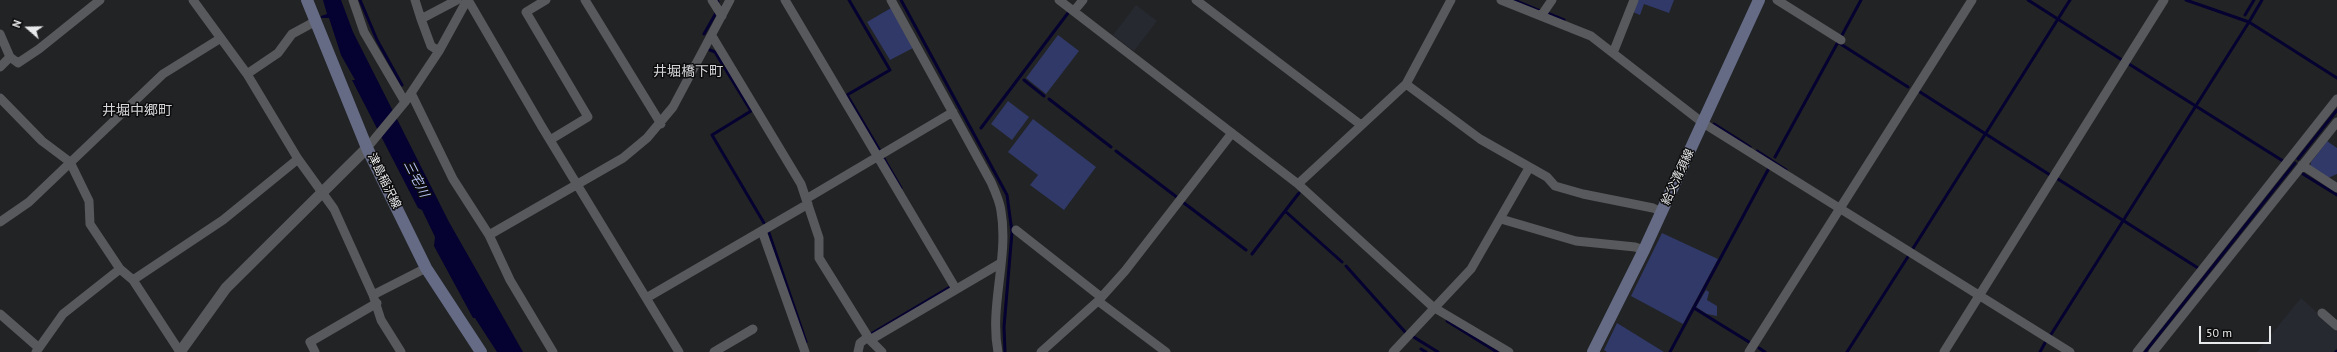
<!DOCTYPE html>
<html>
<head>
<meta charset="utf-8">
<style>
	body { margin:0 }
	#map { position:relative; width:2337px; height:352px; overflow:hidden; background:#222325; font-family:"PT Sans",sans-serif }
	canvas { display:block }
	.north { position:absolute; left:8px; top:8px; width:40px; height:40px; -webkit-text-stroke:3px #0c0c0d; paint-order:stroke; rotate:290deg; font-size:11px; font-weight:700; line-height:16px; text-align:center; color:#e9eaeb }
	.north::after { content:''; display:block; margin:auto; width:14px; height:18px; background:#e9eaeb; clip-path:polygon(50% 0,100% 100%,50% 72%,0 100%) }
	.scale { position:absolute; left:2199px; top:326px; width:72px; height:18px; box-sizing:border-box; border:2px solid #e9eaeb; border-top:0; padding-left:5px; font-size:12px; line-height:14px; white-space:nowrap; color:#e9eaeb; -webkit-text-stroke:3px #0c0c0d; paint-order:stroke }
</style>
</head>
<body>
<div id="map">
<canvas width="2337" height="352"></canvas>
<div class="north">N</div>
<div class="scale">50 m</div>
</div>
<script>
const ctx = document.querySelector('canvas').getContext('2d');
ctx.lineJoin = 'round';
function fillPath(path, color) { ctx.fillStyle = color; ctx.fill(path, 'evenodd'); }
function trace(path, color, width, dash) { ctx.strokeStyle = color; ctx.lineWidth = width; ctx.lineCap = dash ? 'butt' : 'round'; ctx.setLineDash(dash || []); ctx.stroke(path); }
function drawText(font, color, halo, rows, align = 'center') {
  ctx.font = font + ' "PT Sans","Noto Sans JP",sans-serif'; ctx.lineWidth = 3; ctx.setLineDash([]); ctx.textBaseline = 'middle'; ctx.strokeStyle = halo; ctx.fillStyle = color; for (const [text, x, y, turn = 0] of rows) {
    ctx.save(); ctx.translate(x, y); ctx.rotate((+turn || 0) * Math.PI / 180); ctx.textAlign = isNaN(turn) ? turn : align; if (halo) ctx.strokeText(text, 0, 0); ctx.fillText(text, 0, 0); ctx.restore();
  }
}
fillPath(new Path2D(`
	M1136 5 1157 21 1134 51 1113 35Z
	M2301 298 2337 331V348L2333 352H2257Z`), '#272931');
fillPath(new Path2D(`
	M1638 0H1674L1669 13 1644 4 1640 15 1633 12Z
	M891 8 913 48 890 60 867 22Z
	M1058 35 1079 51 1046 94 1026 78Z
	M1008 101 1029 117 1012 140 991 124Z
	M1033 119 1096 167 1064 210 1030 185 1038 175 1008 152Z
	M2327 141 2337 148V174L2328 178 2310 168 2311 162Z
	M1662 233 1718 259 1683 324 1631 296Z
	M1706 290 1709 292 1707 300 1717 306V316L1707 314 1696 307Z
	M1617 323 1664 352H1607L1604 350Z`), '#303967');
fillPath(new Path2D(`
	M323 0H341L353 32 449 222 523 352H497L475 318H473L434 246 435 237 422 210 418 208 352 80H355L341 55 329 18H321V16L327 14Z`), '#050130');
trace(new Path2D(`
	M360 0 377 40 402 85
	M717 0 718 2
	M849 0 890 70 847 95 880 151
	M901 0 1007 195 1012 232 1004 327 1005 352
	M1514 0 1540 11
	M2028 0 2122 60
	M2186 0 2249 22 2337 78
	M1547 13 1564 20
	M2245 15 2254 0
	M2249 22 2262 0
	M704 34 716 13
	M1841 37 1861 0
	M1839 43 1908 87
	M710 50 715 52 751 111 712 135 764 223
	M2129 64 2283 161
	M1024 80 1044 96
	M1920 92 2050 175
	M1049 99 1111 147
	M1714 124 1750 147
	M981 128 1068 13
	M1116 151 1178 198
	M1757 151 1786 170
	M883 157 901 188
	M1775 157 1838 42
	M2298 159 2337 110
	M2303 174 2337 195
	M2058 179 2198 268
	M1299 193 1285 211 1342 262
	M1184 203 1246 250
	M768 230 806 342
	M1912 250 2070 0
	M1252 254 1285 211
	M1346 266 1406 333
	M1694 308 1749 342
	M1447 321 1497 352
	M871 334 950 287
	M1412 336 1438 352
	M2050 336 2249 22
	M1759 348 1765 352
	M1421 349 1426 352
	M1670 352 1769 168
	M1847 352 1909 255
	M2040 352 2046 341
	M2145 352 2295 163
	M2336 352 2337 351`), '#050130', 3);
trace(new Path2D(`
	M193 0 247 74 298 159 334 209 373 295
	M353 0 364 32 405 102
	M415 0 421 19 457 0
	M468 0 542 127 679 352
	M546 0 526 12 588 117 550 140
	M585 0 661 124
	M712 0 722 16
	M785 0 956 289
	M891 0 991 182C995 191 1000 202 1001 211 1009 258 989 306 998 352
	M1059 0 1298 184 1433 307 1509 352
	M1196 0 1361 125
	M1501 0 1591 36 1703 123 2070 352
	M1777 0 1841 40
	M1074 11 1083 0
	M1541 16 1552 0
	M421 19 431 46 439 51
	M0 34 10 57 18 63 39 49 100 0
	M712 36 801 184 819 238V258L870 340 882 352
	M1613 53 1634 0
	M0 67 10 57
	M247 74 278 53 292 34 316 21
	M1406 84 1480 139 1547 177 1555 186 1583 194 1653 208 1662 212
	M411 93 453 179 489 235 510 280 553 352
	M0 98 42 141 70 162 89 201 90 224 120 269 133 280 180 352
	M367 148 405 102 439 51 467 0
	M2302 165 2337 188
	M1298 184 1406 84 1451 0
	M806 199 953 112
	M1501 219 1576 241 1635 247 1644 250
	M0 222 29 202 163 74 221 38
	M1016 230 1101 297
	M762 231 805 352
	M489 235 623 158 647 138 673 107 730 0
	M133 280 223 220 298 159
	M648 297 808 204
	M1098 301 1166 352
	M2322 313 2337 326
	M0 314 39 348
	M870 340 1001 263
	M36 352 63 314 120 269
	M315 352 310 342 377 303
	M401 352 381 320 373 295 426 268
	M714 352 753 329
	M858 352 860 343 868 337
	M1041 352 1098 301 1125 271 1232 133
	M1393 352 1471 269 1529 168
	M1749 352 1972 0
	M1944 352 2164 0
	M2137 352 2337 99
	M2153 352 2337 122`), '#58595c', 9);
trace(new Path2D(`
	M180 352 226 288 367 148`), '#58595c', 11);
trace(new Path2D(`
	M307 0 367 148 426 268 481 352
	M1593 352 1644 250 1759 0`), '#656b85', 12);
drawText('12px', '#e9eaeb', '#0c0c0d', [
	["給父清須線",1678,177,-65],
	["津島稲沢線",384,181,64]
]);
drawText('italic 13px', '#b1bef1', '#0c0c0d', [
	["三宅川",416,179,63]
]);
drawText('14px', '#d4d5d8', '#0c0c0d', [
	["井堀橋下町",688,72],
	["井堀中郷町",137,111]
]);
</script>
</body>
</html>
